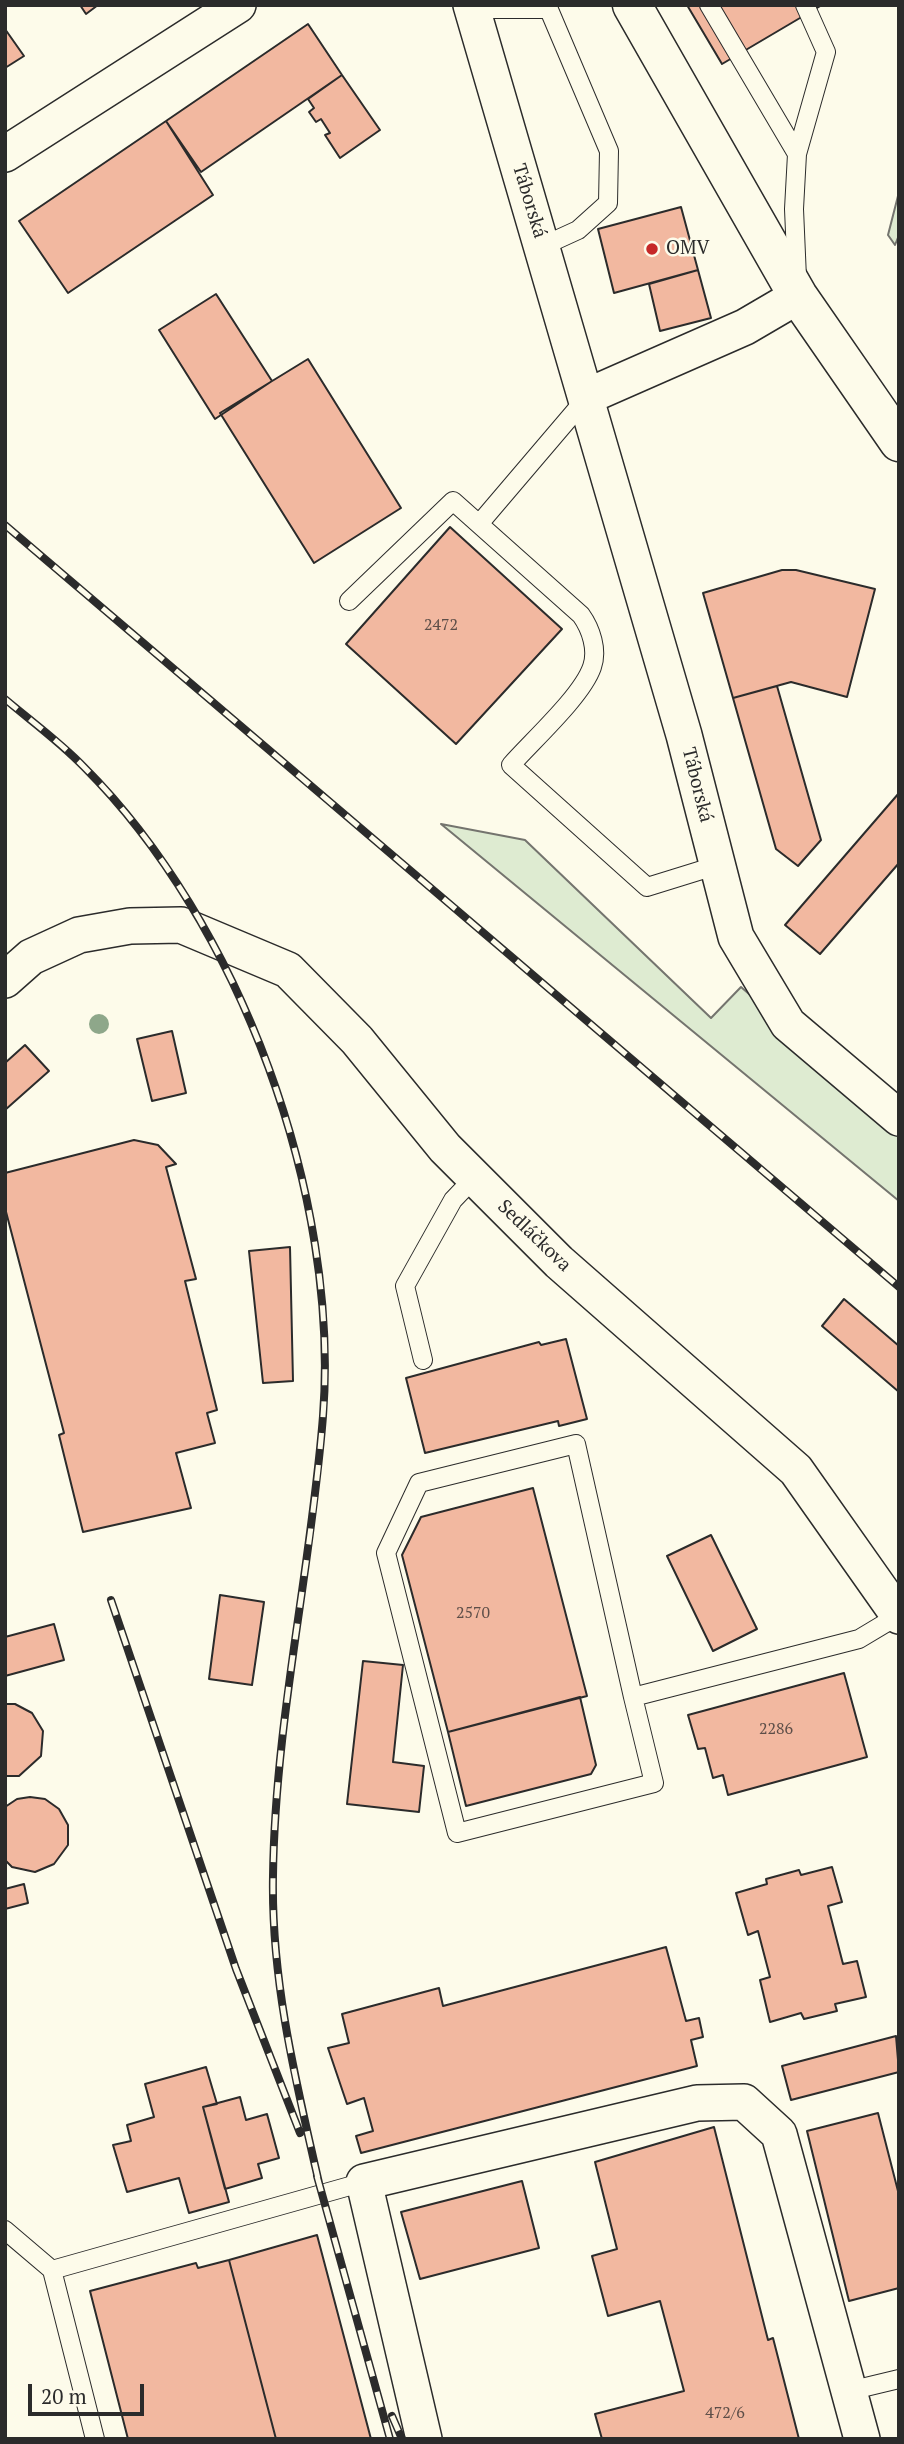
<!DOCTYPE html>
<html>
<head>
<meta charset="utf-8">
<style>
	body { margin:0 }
	#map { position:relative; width:904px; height:2444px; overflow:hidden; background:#fdfbea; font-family:"PT Serif",serif }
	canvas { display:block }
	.frame { position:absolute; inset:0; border:7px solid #2b2b2b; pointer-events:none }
	.scale { position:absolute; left:28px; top:2384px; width:116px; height:32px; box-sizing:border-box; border:4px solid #2b2b2b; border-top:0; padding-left:9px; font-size:21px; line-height:24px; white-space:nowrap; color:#2b2b2b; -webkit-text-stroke:5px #fdfbea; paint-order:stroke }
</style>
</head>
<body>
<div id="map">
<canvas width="904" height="2444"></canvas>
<div class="frame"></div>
<div class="scale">20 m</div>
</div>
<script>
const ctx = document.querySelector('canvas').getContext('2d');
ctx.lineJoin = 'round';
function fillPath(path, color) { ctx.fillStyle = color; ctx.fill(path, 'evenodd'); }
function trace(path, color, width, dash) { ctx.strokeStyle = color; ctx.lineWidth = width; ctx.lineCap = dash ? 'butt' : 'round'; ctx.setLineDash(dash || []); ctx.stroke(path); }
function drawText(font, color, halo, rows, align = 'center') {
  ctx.font = font + ' "PT Serif",serif'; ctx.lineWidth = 5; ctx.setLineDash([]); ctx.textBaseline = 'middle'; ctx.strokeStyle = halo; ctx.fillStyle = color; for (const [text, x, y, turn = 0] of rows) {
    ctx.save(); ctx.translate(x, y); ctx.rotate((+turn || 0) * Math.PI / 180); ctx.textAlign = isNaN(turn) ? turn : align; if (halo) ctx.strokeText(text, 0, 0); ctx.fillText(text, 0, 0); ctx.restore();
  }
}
const green = new Path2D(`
	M899 192V235L895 245 888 235Z
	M441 824 525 840 711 1018 741 987 899 1125V1201Z`);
fillPath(green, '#deebd1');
trace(green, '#74746e', 2);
const building = new Path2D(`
	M80 5H98L86 14Z
	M687 5H822L722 64Z
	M308 24 342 75 201 172 166 121Z
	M5 29 24 56 5 68Z
	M342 75 380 130 340 158 325 135 330 133 321 119 316 122 309 112 314 108 308 99Z
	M166 121 213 195 68 293 19 221Z
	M681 207 698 270 614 293 598 229Z
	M698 270 711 318 660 331 649 284Z
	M216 294 272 381 215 419 159 330Z
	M308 359 401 508 314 563 220 413Z
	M450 527 562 629 456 744 346 644Z
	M782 570H796L875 589 847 697 791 682 733 698 703 593Z
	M777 686 821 840 798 866 776 849 733 698Z
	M899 793V863L820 954 785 925Z
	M172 1031 186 1093 152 1101 137 1039Z
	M25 1045 49 1071 5 1110V1063Z
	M134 1140 158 1145 176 1164 166 1167 196 1279 185 1281 217 1410 207 1413 215 1443 176 1453 191 1508 83 1532 59 1435 64 1433 5 1208V1173Z
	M290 1247 293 1381 263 1383 249 1251Z
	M844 1299 899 1346V1392L822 1326Z
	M566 1339 587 1419 559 1426 558 1421 425 1453 406 1378 539 1342 541 1345Z
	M533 1488 587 1696 448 1732 402 1555 421 1517Z
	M711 1535 757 1629 713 1651 667 1556Z
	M220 1595 264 1602 252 1685 209 1679Z
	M54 1624 64 1660 5 1676V1637Z
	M363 1661 403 1665 393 1762 424 1766 419 1812 347 1804Z
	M844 1673 867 1757 728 1795 723 1775 713 1778 705 1748 698 1749 688 1715Z
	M580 1697 596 1765 591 1774 466 1806 448 1732Z
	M5 1704H15L32 1713 43 1731 41 1756 19 1776H5Z
	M30 1797 45 1799 59 1809 68 1825V1845L54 1864 35 1872 12 1867 5 1860V1807L17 1799Z
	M832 1867 842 1902 828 1906 843 1964 857 1961 866 1997 835 2004 837 2011 804 2019 801 2013 770 2022 760 1980 770 1977 758 1931 748 1935 736 1893 767 1884 766 1879 799 1870 801 1875Z
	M24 1884 28 1903 5 1909V1889Z
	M666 1947 686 2021 699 2018 703 2037 691 2040 697 2066 361 2153 356 2136 373 2131 364 2098 347 2104 328 2048 349 2043 342 2014 439 1988 443 2006Z
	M896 2036 899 2072 791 2100 782 2066Z
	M206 2067 217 2104 203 2107 229 2202 189 2213 179 2178 127 2192 113 2145 131 2141 127 2125 154 2117 145 2084Z
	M240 2097 246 2120 267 2114 279 2158 258 2164 262 2178 225 2189 203 2107Z
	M878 2113 899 2195V2288L849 2301 807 2131Z
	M714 2127 768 2340 773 2338 799 2439H602L595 2414 684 2391 660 2301 608 2316 592 2256 617 2249 595 2162Z
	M522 2181 539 2248 420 2279 401 2212Z
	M317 2235 371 2439H276L229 2260Z
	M229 2260 276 2439H128L90 2291 196 2263 198 2268Z`);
fillPath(building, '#f2b8a0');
trace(building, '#2b2b2b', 2);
const service = new Path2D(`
	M709 5 797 154
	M472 9H546
	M543 246 578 230 608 203 609 151 547 5
	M797 278 794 209 797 154 826 52 805 5
	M479 524 588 396
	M349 601 453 501 581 615C591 629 598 650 592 667 582 696 533 740 511 765L647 887 718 865
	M423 1360 405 1286 453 1200 474 1178
	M633 1697 654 1783 457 1833 386 1553 419 1483 576 1444 633 1697 859 1639 899 1615
	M5 2230 52 2270
	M849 2391 899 2379
	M95 2439 52 2270 364 2182`);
const minor = new Path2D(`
	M471 5 684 735 736 937 788 1024 899 1118
	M5 154 238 5
	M588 396 745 327 798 296
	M5 980 31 957 79 935 130 926 181 925 288 970 357 1040 445 1148 559 1262 796 1470 899 1616
	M424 2439 364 2182 697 2103 744 2102 779 2134 862 2439`);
const primary = new Path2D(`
	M632 5 798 296 899 442`);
trace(service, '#2b2b2b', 20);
trace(minor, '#2b2b2b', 38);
trace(primary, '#2b2b2b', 41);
trace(service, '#fdfbea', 18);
trace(minor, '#fdfbea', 35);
trace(primary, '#fdfbea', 38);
const rail = new Path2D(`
	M5 525 899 1287
	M5 699C31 721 60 742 84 767 240 923 340 1195 323 1416 311 1570 275 1721 273 1876 271 1981 296 2082 319 2183
	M111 1600 236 1969 300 2133
	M317 2176 390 2439
	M392 2416 402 2439`);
trace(rail, '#2b2b2b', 8);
trace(rail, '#fdfbea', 5, [16]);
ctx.fillStyle = '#8ea78a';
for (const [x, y] of [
	[99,1024]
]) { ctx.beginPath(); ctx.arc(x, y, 10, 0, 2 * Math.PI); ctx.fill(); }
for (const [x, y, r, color] of [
	[652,249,7,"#c62828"]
]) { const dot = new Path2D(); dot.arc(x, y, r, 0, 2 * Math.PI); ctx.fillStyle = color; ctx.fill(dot); trace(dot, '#fdfbea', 2.5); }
drawText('16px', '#5d4e48', null, [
	["2472",441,625],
	["2570",473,1613],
	["2286",776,1729],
	["472/6",725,2413]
]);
drawText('19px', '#2b2b2b', '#fdfbea', [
	["Táborská",529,201,73],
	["Táborská",697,785,76],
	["Sedláčkova",534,1236,44]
]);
drawText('19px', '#2b2b2b', '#fdfbea', [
	["OMV",666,249]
], 'left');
</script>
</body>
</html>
